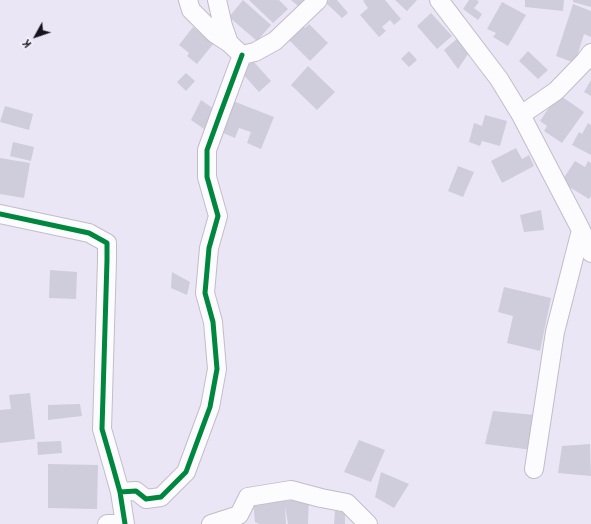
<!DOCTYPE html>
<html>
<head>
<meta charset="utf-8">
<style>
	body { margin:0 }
	#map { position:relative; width:591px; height:524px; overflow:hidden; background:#ebe6f5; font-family:"Archivo Narrow",sans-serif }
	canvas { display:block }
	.north { position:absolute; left:16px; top:16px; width:40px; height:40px; -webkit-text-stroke:3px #f4f1fb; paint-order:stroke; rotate:230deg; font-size:11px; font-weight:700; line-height:16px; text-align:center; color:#16131c }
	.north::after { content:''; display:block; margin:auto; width:14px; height:18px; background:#16131c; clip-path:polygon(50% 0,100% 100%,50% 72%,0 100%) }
</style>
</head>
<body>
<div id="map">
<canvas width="591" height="524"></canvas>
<div class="north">K</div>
</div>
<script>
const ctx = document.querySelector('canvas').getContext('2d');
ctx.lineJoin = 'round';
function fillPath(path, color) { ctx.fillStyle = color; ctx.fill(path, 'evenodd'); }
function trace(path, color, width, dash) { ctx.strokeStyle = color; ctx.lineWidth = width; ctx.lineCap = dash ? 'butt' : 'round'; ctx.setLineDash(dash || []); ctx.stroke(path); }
fillPath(new Path2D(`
	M243 0 271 25 257 41 229 17Z
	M249 0H279L288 9 273 23Z
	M291 0H304L298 6Z
	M329 0H337L348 13 342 18 326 3Z
	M364 0H385L401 19 394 25 390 20 382 27 386 31 379 37 360 15 368 8 363 1Z
	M395 0H417L407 11Z
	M469 0H477L479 2 474 8 482 14 478 20 463 9Z
	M525 0H564L563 11 525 7Z
	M573 0H591V7L573 2Z
	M502 2 526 15 508 46 493 37 496 33 487 29Z
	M573 4 591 11V37L584 34 575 63 556 56Z
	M431 13 452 36 437 49 417 26Z
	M300 23 305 28 309 24 328 43 310 61 286 37Z
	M193 27 214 43 197 64 187 56 189 53 179 45Z
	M459 37 470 51 458 69 444 50Z
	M409 51 417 60 409 67 401 59Z
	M528 51 548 70 538 79 519 61Z
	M253 61 271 81 259 92 241 72Z
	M308 66 335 92 317 110 291 85Z
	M186 73 195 81 186 91 177 82Z
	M591 80V96L584 92Z
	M558 94 584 112 562 143 544 131 547 126 540 121Z
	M201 100 214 109 204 129 191 120Z
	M233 101 274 117 261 149 247 143 251 132 239 128 235 138 221 132Z
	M5 106 33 114 29 130 0 122Z
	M485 115 507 121 500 146 482 141 480 146 469 142 474 123 482 126Z
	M588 123 591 125V155L572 145 579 132 582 134Z
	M13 142 34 147 31 161 10 156Z
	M516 148 522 159 529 155 534 166 502 183 491 161Z
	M0 158 30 163 24 198 0 194Z
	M575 161 585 167 588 161 591 163V196L589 199 561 182Z
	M458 166 474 172 463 197 448 191Z
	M541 210 544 230 524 232 520 215Z
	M50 270 77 272 76 299 49 298Z
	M172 272 190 282 187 295 171 288Z
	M504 287 551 298 540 351 507 343 513 316 498 312Z
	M30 393 35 439 0 443V410L11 409 9 395Z
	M80 404 82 416 48 420V405Z
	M493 411 535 415 532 450 485 444Z
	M359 440 385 450 371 482 344 472Z
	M61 441 62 453 38 455 37 442Z
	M590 444 591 476 558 473 562 446Z
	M48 464 98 465 97 509 48 508Z
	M381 472 409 484 394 508 375 497Z
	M284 498V501L309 498 308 524H288L285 506 286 524H259L255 522 253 501Z
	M335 511 345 512V524H334Z`), '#cfcddb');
const street = new Path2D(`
	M188 0 191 10 214 33 229 43
	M217 0 223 26 229 43 242 55 255 52 275 41 318 0
	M439 0 499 79 521 115 581 230 591 253
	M521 115 556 91 585 61 591 53
	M0 214 89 233 107 243V260L102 429 113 467 120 492 125 524
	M534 469 555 332 581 230
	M120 492 136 491 146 499 161 497 186 472 210 407 217 369 213 322 205 293 209 248 218 216 207 177V150L219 117 242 55
	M107 524H125
	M211 524 239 515 248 497 291 490 321 498 347 503 368 524`);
trace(street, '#c1bdc8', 20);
trace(street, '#fcfbfe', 18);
trace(new Path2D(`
	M0 214 89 233 107 243V260L102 429 113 467 120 492 125 524
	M120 492 136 491 146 499 161 497 186 472 210 407 217 369 213 322 205 293 209 248 218 216 207 177V150L219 117 242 55`), '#00873e', 5);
</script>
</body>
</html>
